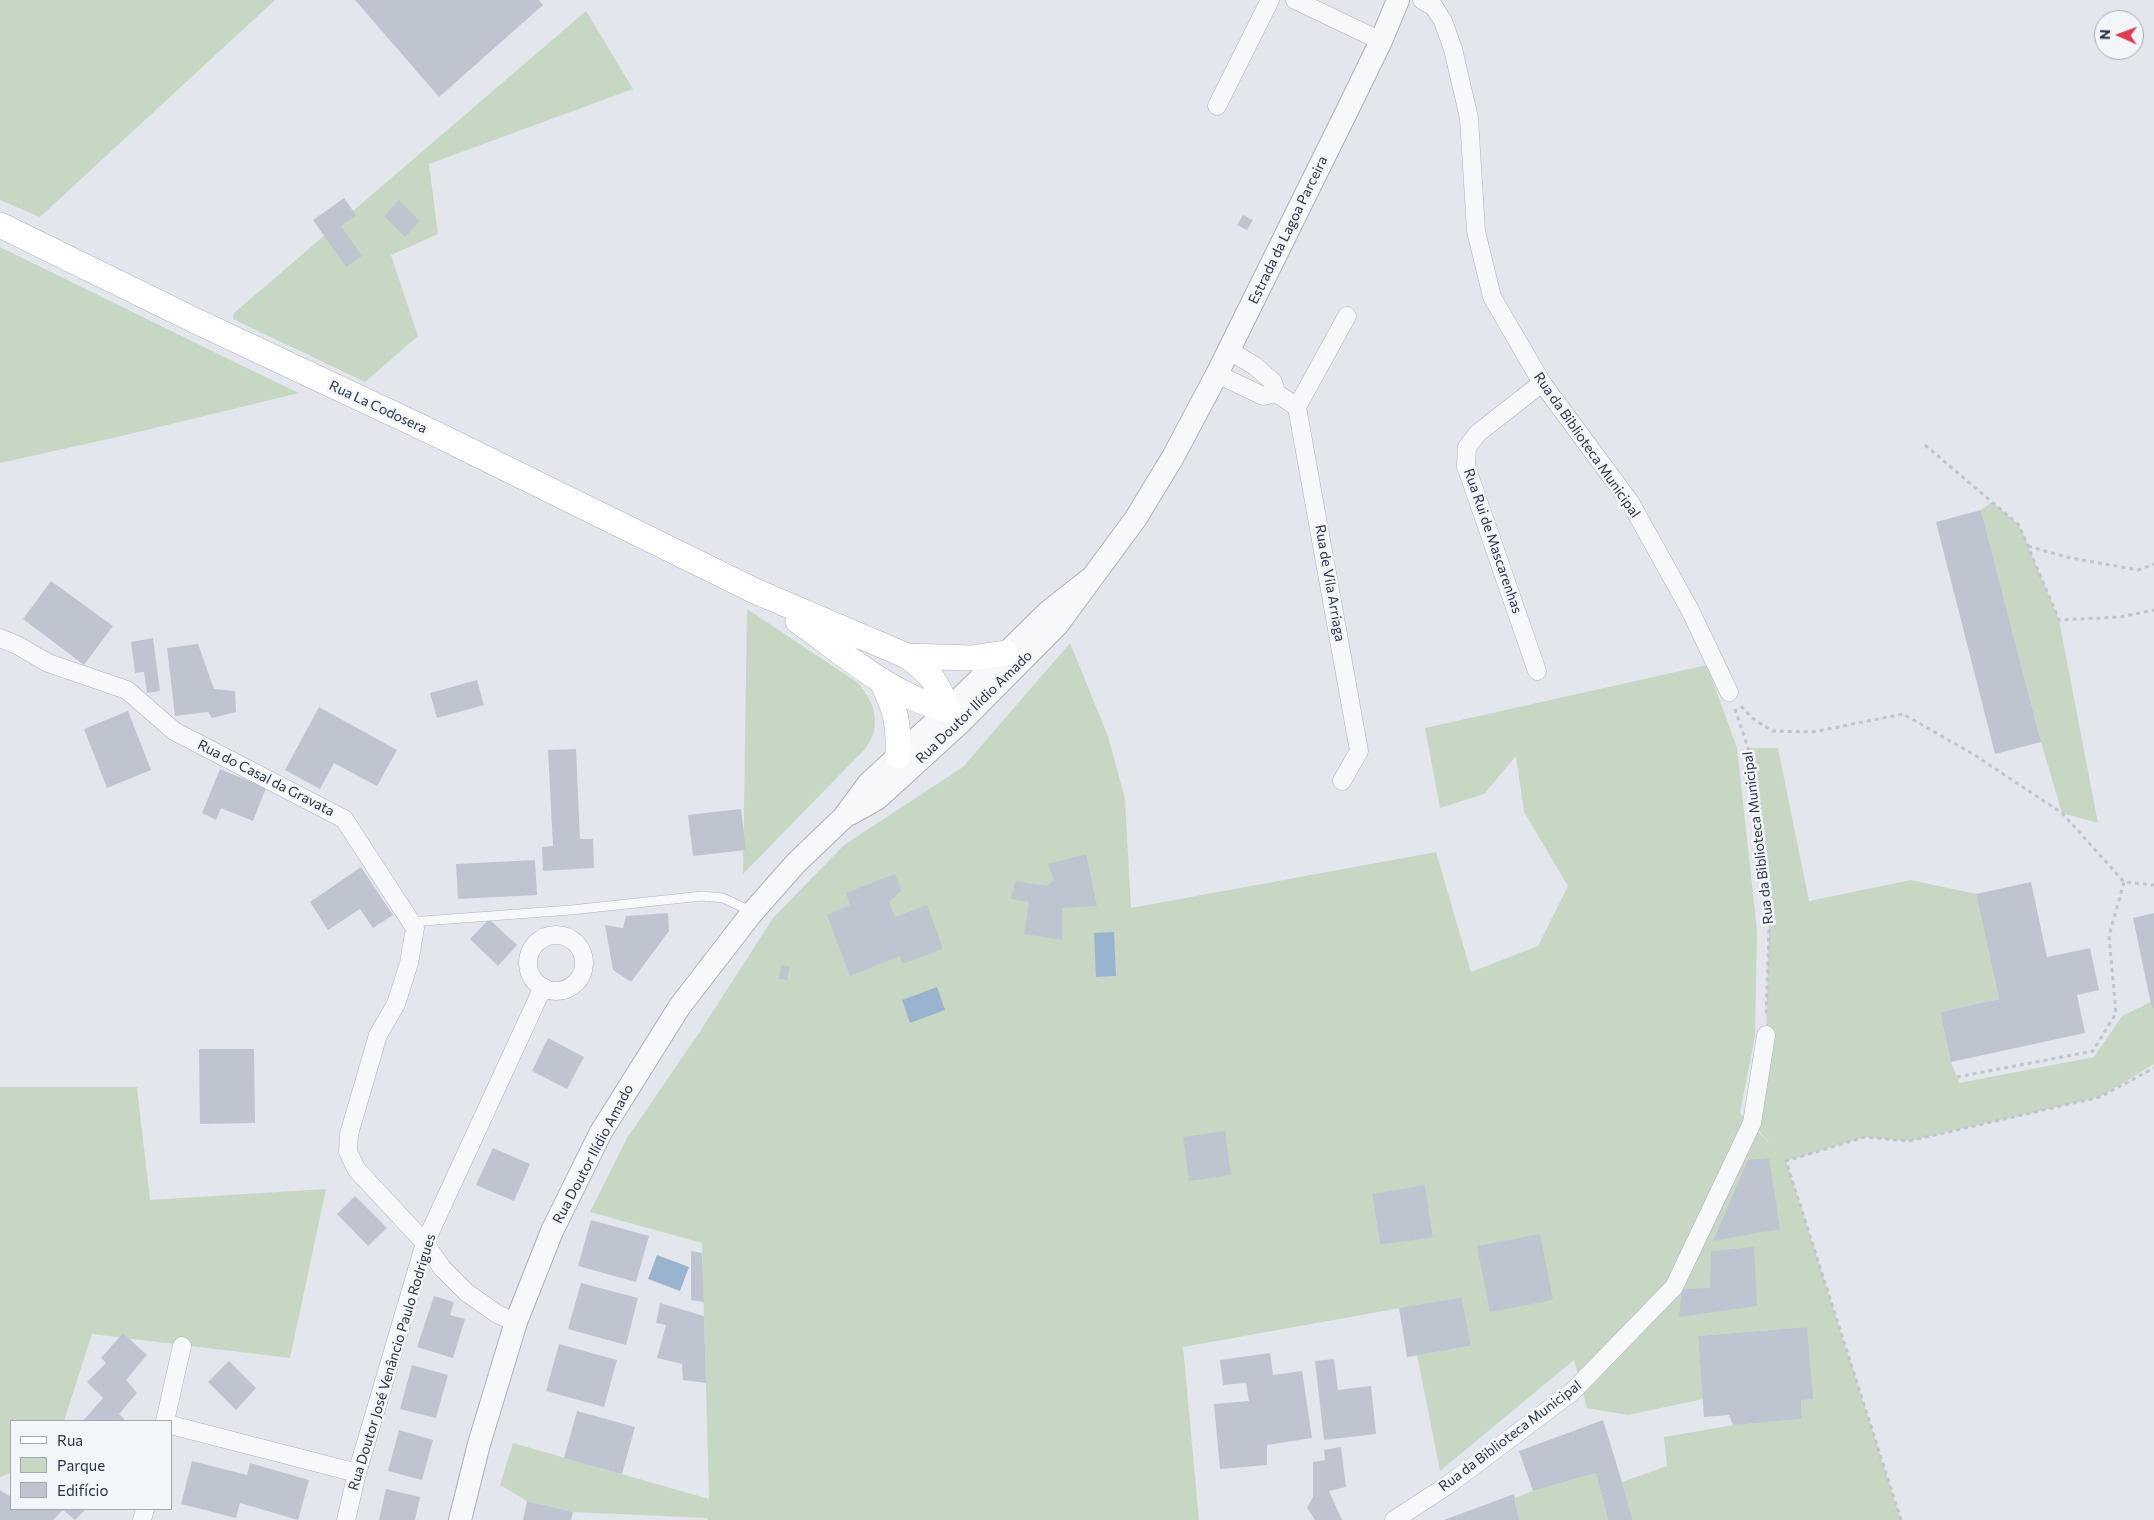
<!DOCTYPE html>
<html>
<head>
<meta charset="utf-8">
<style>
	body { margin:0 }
	#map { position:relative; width:2154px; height:1520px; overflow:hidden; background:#e3e7ed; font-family:Commissioner,sans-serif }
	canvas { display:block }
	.legend { position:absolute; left:10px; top:1420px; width:162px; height:90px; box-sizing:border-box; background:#f3f6f9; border:1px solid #a2a8b2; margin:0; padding:6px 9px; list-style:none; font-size:15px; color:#283347 }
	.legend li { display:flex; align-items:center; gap:10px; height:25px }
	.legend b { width:25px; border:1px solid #a2a8b2 }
	.north { position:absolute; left:2094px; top:10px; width:50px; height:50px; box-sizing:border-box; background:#f3f6f9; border:1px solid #a2a8b2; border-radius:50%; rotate:272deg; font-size:14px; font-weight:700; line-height:20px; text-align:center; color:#283347 }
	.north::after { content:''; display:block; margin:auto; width:18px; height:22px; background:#de3b52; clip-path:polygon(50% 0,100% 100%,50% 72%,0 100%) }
</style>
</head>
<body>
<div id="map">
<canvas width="2154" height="1520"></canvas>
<ul class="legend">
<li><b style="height:6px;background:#fff"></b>Rua</li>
<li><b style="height:14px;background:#c8d7c3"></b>Parque</li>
<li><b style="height:14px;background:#bfc5d0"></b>Edifício</li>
</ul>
<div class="north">N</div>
</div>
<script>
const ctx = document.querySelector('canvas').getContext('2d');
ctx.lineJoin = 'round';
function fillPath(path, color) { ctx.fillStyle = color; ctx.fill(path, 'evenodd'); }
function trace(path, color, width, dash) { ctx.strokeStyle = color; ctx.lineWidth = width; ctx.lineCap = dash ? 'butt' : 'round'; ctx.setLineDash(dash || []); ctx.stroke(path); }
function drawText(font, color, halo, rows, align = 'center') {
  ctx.font = font + ' Commissioner,sans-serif'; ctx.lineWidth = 5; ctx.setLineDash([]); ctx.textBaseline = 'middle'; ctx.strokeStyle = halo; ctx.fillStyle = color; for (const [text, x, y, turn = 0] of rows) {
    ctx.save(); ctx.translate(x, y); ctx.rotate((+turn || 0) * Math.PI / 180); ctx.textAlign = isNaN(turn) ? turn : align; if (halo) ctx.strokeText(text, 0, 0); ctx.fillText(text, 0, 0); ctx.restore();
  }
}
fillPath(new Path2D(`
	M0 0H275L40 217 0 200Z
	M586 11 633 89 429 164 438 234 391 255 418 336 365 382 233 319 234 313Z
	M0 247 257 373 299 393 126 435 0 463Z
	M1992 502 2019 525 2059 620 2098 823 2062 813 2041 742 1981 510Z
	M747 609 857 682C869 695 878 712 874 731 873 737 868 744 865 749L743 874Z
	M1070 643 1108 736 1125 799 1131 908 1436 852 1471 972 1538 946 1568 886 1524 812 1516 756 1484 794 1440 808 1425 728 1707 665 1737 748 1757 930 1755 1036 1740 1113 1771 1145 1752 1123 1766 1035 1769 929 1748 748H1778L1809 901 1911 880 1976 894 1999 999 1940 1012 1951 1062 1959 1083 2094 1057 2122 1016 2151 1002 2152 1009 2154 1008V1064L2100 1097 1909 1141 1865 1137 1786 1161 1901 1520H1633L1622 1482 1667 1466 1664 1437 1745 1423 1802 1419 1801 1400 1807 1327 1698 1336 1703 1399 1628 1415 1587 1408 1574 1360 1440 1471 1417 1355 1471 1346 1462 1297 1183 1347 1199 1520H708L707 1518 573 1512 527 1501 500 1485 513 1443 709 1499 702 1243 590 1212 627 1138 699 1033 773 918 844 845 963 767ZM1425 1186 1433 1236 1380 1245 1372 1194Z
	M0 1087H137L150 1200 326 1189 290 1358 92 1334 64 1421H11V1473L0 1477Z
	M1596 1473 1608 1520H1519L1515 1498 1533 1491Z`), '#c8d7c3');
fillPath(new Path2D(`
	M1114 932 1116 976 1096 977 1094 933Z
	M937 987 945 1010 910 1023 902 1000Z
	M657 1255 689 1267 680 1291 648 1279Z`), '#9ab4d0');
fillPath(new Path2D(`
	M355 0H539L543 5 439 97Z
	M344 198 356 215 341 226 362 256 346 267 313 220Z
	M399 200 420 221 405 237 384 216Z
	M1243 215 1253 220 1247 230 1237 225Z
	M1981 510 2041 742 1995 754 1936 522Z
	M51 581 113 626 84 665 23 619Z
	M153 638 160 691 147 693 144 672 135 673 131 642Z
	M198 644 214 689 235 691 236 712 212 718 208 712 175 716 167 648Z
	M477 680 484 705 437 718 430 693Z
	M319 707 397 750 377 786 334 763 320 789 285 770Z
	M128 711 151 770 107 788 84 729Z
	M576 749 580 839H593L594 868 543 871 542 847 553 846 548 750Z
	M220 769 266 788 253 821 221 808 216 820 202 813Z
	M741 809 746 850 693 856 688 815Z
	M1086 854 1097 906 1062 908V940L1024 934 1029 902 1011 899 1016 881 1047 886 1054 880 1048 864Z
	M535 860 537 895 458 899 456 864Z
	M361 867 393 915 373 928 360 909 328 930 310 902Z
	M895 874 901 891 889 902 895 917 927 905 943 949 902 964 900 956 850 976 827 915 850 905 846 893Z
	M2031 882 2047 957 2090 948 2099 990 2077 995 2085 1033 1951 1062 1940 1012 1999 999 1976 894Z
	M668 913 669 931 631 982 613 970 605 925 623 928 626 916Z
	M2154 913V1008L2152 1009 2133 918Z
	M489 919 517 945 498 966 470 939Z
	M781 965 790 966 787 980 779 979Z
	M548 1038 584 1057 567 1089 532 1071Z
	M199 1049H254L255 1123 200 1124Z
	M1225 1131 1231 1175 1189 1181 1183 1137Z
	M493 1148 530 1164 514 1201 476 1185Z
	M1769 1158 1780 1229 1713 1241 1748 1160Z
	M1425 1185 1433 1237 1380 1245 1372 1194Z
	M355 1196 387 1228 368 1246 337 1214Z
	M591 1220 649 1236 636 1282 578 1266Z
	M1540 1234 1553 1300 1490 1312 1477 1246Z
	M1754 1247 1757 1306 1679 1317 1682 1289 1710 1288 1711 1251Z
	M691 1251 702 1253 704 1302 691 1300Z
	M581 1283 638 1298 626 1345 568 1329Z
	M434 1296 454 1302 450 1315 465 1319 453 1358 417 1347Z
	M1462 1297 1471 1346 1407 1357 1399 1308Z
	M660 1303 704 1316 706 1383 683 1380 682 1364 657 1358 666 1325 656 1323Z
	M1807 1327 1813 1399 1801 1400 1802 1419 1733 1425 1729 1415 1704 1417 1698 1336Z
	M123 1333 147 1355 126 1380 137 1393 119 1414 126 1421H83L103 1398 87 1382 106 1363 101 1358Z
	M559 1344 617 1360 604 1407 546 1391Z
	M1270 1353 1273 1375 1302 1371 1312 1438 1267 1445V1465L1220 1469 1214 1404 1249 1401 1246 1383 1223 1385 1220 1360Z
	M1334 1359 1338 1390 1371 1386 1376 1434 1324 1440 1315 1361Z
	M229 1361 256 1388 236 1410 208 1382Z
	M412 1365 448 1375 436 1418 400 1409Z
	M577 1411 635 1427 622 1474 564 1458Z
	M1603 1420 1622 1482 1633 1520H1608L1596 1473 1533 1491 1519 1451Z
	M399 1430 433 1440 422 1480 388 1471Z
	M1341 1447 1346 1487 1329 1491 1342 1520H1315L1307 1508 1313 1497V1462L1325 1460 1324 1450Z
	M192 1461 247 1475 250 1463 309 1480 298 1520 240 1503 236 1518 181 1504Z
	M386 1489 420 1497 415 1520H379Z
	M0 1490 11 1497V1509H86L75 1520 63 1510 53 1520H0Z
	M1514 1494 1519 1520H1444Z
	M527 1501 573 1512 571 1520H523Z`), '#bfc5d0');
const service = new Path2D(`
	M410 922 571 910 702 896 723 898 742 907 751 914`);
const minor = new Path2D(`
	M1295 0 1381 41
	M1422 0 1434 7 1443 21 1453 49 1469 118 1476 231 1492 297 1542 383 1630 502 1690 610 1729 692
	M1217 106 1270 0
	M1228 350 1255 366 1273 382 1276 393 1297 407 1359 751 1342 781
	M1217 374 1263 396 1276 393
	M1297 407 1347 316
	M0 638 17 645 48 663 127 690 174 731 344 819 415 928 409 963 396 1004 378 1035 349 1134 348 1152 357 1170 425 1243 442 1268 466 1292 497 1314 516 1322
	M1537 671 1466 466 1467 447 1478 433 1542 383
	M528 963a28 28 0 1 1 56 0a28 28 0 1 1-56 0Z
	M165 1421 182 1346
	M171 1425 357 1473
	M142 1520 145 1509
	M346 1520 357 1473 425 1243 543 987
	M1394 1520 1448 1485 1572 1392 1674 1287 1752 1123 1766 1035`);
const tertiary = new Path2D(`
	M850 814 878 798 959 724 1058 624 1136 518 1173 457 1217 374 1346 113 1381 41 1398 0
	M460 1520 479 1444 516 1322 552 1231 601 1132 680 1006 751 914 796 863 843 818 869 783 948 710 1048 612 1090 579`);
const secondary = new Path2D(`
	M0 225 198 322 434 433 755 591 907 656C932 674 937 682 948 710
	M798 621C845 654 892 697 948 710
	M907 656 971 658 1005 653
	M881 680C896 710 899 723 898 756`);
trace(service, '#abb1bb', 10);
trace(minor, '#abb1bb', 19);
trace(tertiary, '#abb1bb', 24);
trace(secondary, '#abb1bb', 26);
trace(new Path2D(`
	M1925 445 2019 525 2059 620 2120 617 2154 610
	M2028 546 2066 557 2138 570 2154 564
	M1741 706 1752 718 1772 731 1813 732 1903 714 1973 754 2062 813 2124 882 2154 885
	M1735 709 1748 748 1769 929 1766 1017
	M1957 1077 2093 1051 2116 1013 2109 936 2124 882
	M1901 1520 1786 1161 1865 1137 1909 1141 2100 1097 2154 1068`), '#c0c5cb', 3, [4, 4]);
trace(service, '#f6f8fa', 9);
trace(minor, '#f6f8fa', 18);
trace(tertiary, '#f6f8fa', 22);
trace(secondary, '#fff', 25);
drawText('14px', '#283347', '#f3f6f9', [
	["Estrada da Lagoa Parceira",1288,230,-64],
	["Rua La Codosera",378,407,25],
	["Rua da Biblioteca Municipal",1587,445,55],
	["Rua Rui de Mascarenhas",1493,541,71],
	["Rua de Vila Arriaga",1330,583,80],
	["Rua Doutor Ilídio Amado",974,707,-44],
	["Rua do Casal da Gravata",266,778,27],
	["Rua da Biblioteca Municipal",1758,838,-97],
	["Rua Doutor Ilídio Amado",593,1154,-62],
	["Rua Doutor José Venâncio Paulo Rodrigues",392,1362,-73],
	["Rua da Biblioteca Municipal",1510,1436,-37]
]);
</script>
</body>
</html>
